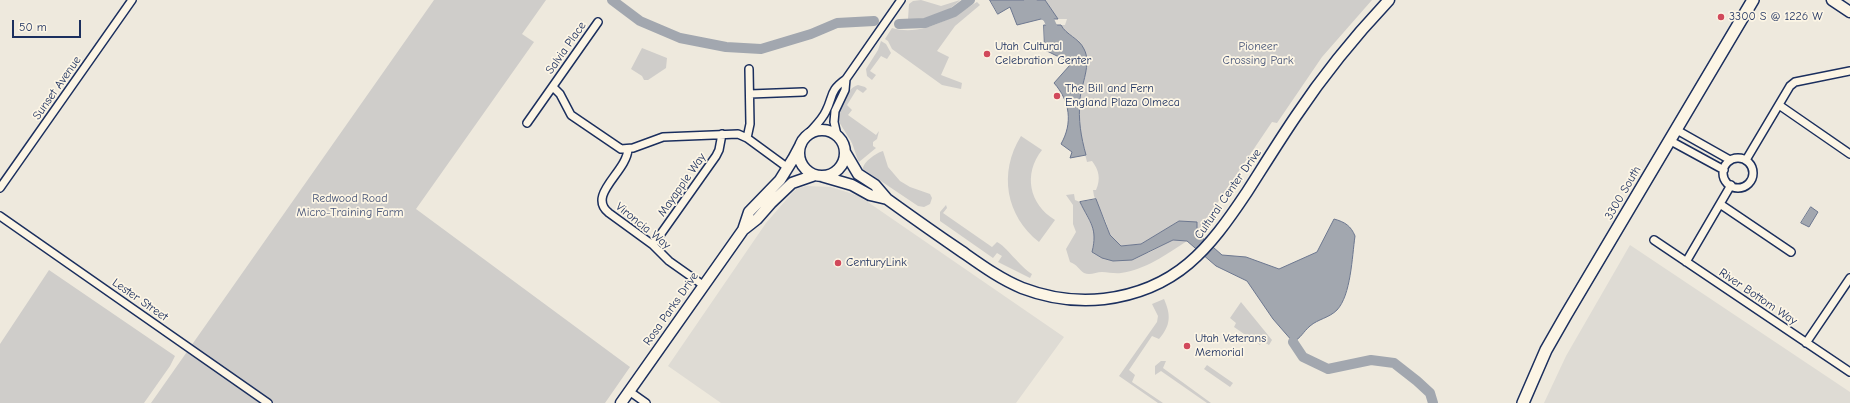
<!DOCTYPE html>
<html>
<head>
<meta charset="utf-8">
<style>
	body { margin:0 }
	#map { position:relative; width:1850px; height:403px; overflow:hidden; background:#eee9dd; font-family:"Comic Neue",sans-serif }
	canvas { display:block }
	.scale { position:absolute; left:12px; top:20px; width:69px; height:18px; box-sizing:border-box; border:2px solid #1b2f5e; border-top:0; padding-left:5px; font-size:12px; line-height:14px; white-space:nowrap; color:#1b2f5e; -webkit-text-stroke:3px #fcf5e5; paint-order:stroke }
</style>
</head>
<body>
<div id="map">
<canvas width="1850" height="403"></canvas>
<div class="scale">50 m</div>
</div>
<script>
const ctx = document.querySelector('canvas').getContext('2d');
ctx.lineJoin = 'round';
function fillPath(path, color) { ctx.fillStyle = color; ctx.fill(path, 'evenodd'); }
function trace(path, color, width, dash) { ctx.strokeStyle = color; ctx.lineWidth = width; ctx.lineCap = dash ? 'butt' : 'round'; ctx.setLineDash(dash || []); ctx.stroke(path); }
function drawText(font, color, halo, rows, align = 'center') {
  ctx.font = font + ' "Comic Neue",sans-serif'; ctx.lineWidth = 3.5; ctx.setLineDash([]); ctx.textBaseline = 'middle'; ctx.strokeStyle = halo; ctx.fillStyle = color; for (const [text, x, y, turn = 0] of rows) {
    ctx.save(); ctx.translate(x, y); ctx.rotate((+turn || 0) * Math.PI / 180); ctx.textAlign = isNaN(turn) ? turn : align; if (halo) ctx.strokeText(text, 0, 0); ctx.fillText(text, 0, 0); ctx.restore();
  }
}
fillPath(new Path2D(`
	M806 186 831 187 859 196 1064 337 1016 403H721L668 366 766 223 792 193 796 189Z
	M1630 245 1850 392V403H1544L1566 356Z`), '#dedbd4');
fillPath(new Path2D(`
	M434 0H546L522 34 534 42 416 209 630 367 605 403H151Z
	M921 0 941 6 960 0C949 12 923 24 908 19L909 4 913 1Z
	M1045 0H1372L1322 57 1277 123 1272 122 1197 233 1179 221 1141 244 1121 246 1110 235 1106 222 1094 196 1093 190H1096C1101 179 1099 170 1092 161L1087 162 1080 134 1079 116 1082 86 1079 41 1063 30 1061 25H1065L1067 19H1058Z
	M977 2 980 5 955 26 937 51 949 57 941 75 962 83 961 89 942 85 892 49 888 41 885 39 892 28C922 37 953 17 977 2Z
	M881 41 886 44 891 53 887 59 881 56 870 71 876 75 872 80 867 76 866 69 878 50Z
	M642 48 667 58 666 68 648 80H644L642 76 631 69Z
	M858 85 865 87 867 89 863 93 857 89 847 105 852 110 848 115 876 135 879 131 877 139 873 142V146L876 148 859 162C855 154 854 145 849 138 838 119 831 117 846 95 850 90 852 87 858 85Z
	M1021 136 1042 150C1023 174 1029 204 1055 220L1039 242C1006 216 998 173 1021 136Z
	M883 151 888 167 900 181 910 187 930 194 932 198 930 204 924 207 918 206 863 169C863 162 876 153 883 151Z
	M1074 194 1075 200 1080 202 1095 232 1092 252 1148 253 1173 240 1187 241C1167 254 1145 270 1121 273 1115 274 1108 272 1102 272 1096 272 1090 276 1084 273 1078 269 1078 265 1070 262L1066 249 1076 232 1073 224V205L1066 195Z
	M946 205 947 208 943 213 992 247 997 242C1006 246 1020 267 1032 274L1030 278 998 262 1002 256 997 253 993 258 940 221V212Z
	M49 270 175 356 170 366 144 403H0V344Z
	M1164 299C1171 315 1171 325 1159 339L1152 336 1129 370 1135 375 1132 382 1163 403H1158L1119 376 1157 322 1158 316 1152 304Z
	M1241 302 1272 340 1269 345 1262 341 1260 345 1234 327 1236 323 1230 318Z
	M1161 361H1166L1163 368 1211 403H1207L1161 371 1155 375V366Z
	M1207 365 1233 383 1230 387 1204 369Z`), '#cfcdca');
const water = new Path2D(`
	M990 0H1045L1058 19H1041L1017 25 1010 7 998 14Z
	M1044 25H1061C1066 35 1079 38 1084 49 1092 64 1081 84 1080 100 1078 120 1081 137 1086 155L1070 158 1072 152 1061 144C1073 123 1070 101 1054 83L1070 65 1063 59 1045 50Z
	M1096 199 1110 235 1121 246 1141 244 1179 221 1197 222V233L1222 255 1246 257 1279 269 1317 252 1334 219C1345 222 1351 226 1355 236 1352 257 1351 295 1337 310 1329 318 1318 319 1310 326 1303 332 1301 338 1293 342L1273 319 1247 281 1216 266 1187 241 1173 240 1132 260 1113 261 1102 258 1092 252C1098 228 1090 223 1080 202Z
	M1811 207 1818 212 1809 227 1801 223Z`);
fillPath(water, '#a2a7af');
trace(water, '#6c778f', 1);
trace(new Path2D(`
	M612 0 640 21 680 38 726 47 761 49 811 34 837 23 874 21
	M1029 0 1048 18 1057 37
	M899 24 925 23 954 12 970 0
	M1293 342 1303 357 1328 369 1371 360 1394 363 1417 381 1430 393 1433 403`), '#a2a7af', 10);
const street = new Path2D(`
	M553 87 560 94 571 115 621 149 633 148 663 137 738 134 747 138 788 168
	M750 94 803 92
	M1779 105 1850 154
	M527 123 598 22
	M1675 129 1730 160
	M808 134C814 127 822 120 826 111 834 95 829 91 846 79L901 0
	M837 135 834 122 835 111 845 90 846 79
	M747 138 750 124 749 69
	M1669 140 1724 170
	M628 149C627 172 586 195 609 213L653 245 669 261 703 285
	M1723 173a15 15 0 1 1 30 0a15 15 0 1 1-30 0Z
	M1746 160 1790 86 1795 82 1850 71
	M0 188 132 0
	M1720 204 1791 252
	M0 216 268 403
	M1654 240 1850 372
	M653 245 716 156 719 150 722 134
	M1686 262 1731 185
	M1806 343 1850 278
	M629 391 646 403`);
const secondary = new Path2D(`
	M1832 0 1850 12
	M799 153a23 23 0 1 1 46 0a23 23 0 1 1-46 0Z
	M845 152 858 174 875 185 887 199C912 217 936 234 961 251 981 265 1000 279 1022 288 1048 298 1077 302 1104 299 1177 290 1209 249 1247 192 1263 167 1279 141 1296 116 1324 74 1355 36 1389 0
	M821 176 852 185 870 195 887 199
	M743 230 757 219 771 203 792 183 815 175
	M621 403 743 230 749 212 780 180 793 159 801 144`);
const primary = new Path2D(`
	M1523 403 1546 350 1566 315 1753 0`);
trace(street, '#1b2f5e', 10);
trace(secondary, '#1b2f5e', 13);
trace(primary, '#1b2f5e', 14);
trace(street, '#fcf5e5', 7);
trace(secondary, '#fcf5e5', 10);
trace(primary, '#fcf5e5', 11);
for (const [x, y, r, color] of [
	[1721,17,4,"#d1495b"],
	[987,54,4,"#d1495b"],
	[1057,96,4,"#d1495b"],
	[838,263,4,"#d1495b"],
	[1187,346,4,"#d1495b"]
]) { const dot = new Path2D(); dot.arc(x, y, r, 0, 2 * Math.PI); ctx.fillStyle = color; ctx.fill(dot); trace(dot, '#fcf5e5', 1.5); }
drawText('12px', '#1b2f5e', '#fcf5e5', [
	["3300 S @ 1226 W",1729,17],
	["Utah Cultural",995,47],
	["Celebration Center",995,61],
	["The Bill and Fern",1065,89],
	["England Plaza Olmeca",1065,103],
	["CenturyLink",846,263],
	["Utah Veterans",1195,339],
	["Memorial",1195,353]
], 'left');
drawText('12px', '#485679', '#fcf5e5', [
	["Pioneer",1258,47],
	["Crossing Park",1258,61],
	["Redwood Road",350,199],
	["Micro-Training Farm",350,213]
]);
drawText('12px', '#1b2f5e', '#fcf5e5', [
	["Salvia Place",566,48,-55],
	["Sunset Avenue",57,88,-55],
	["Mayapple Way",682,185,-55],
	["3300 South",1623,193,-60],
	["Cultural Center Drive",1228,194,-55],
	["Vironcia Way",643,226,39],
	["River Bottom Way",1758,297,34],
	["Lester Street",140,300,35],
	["Rosa Parks Drive",671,309,-55]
]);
</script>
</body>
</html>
